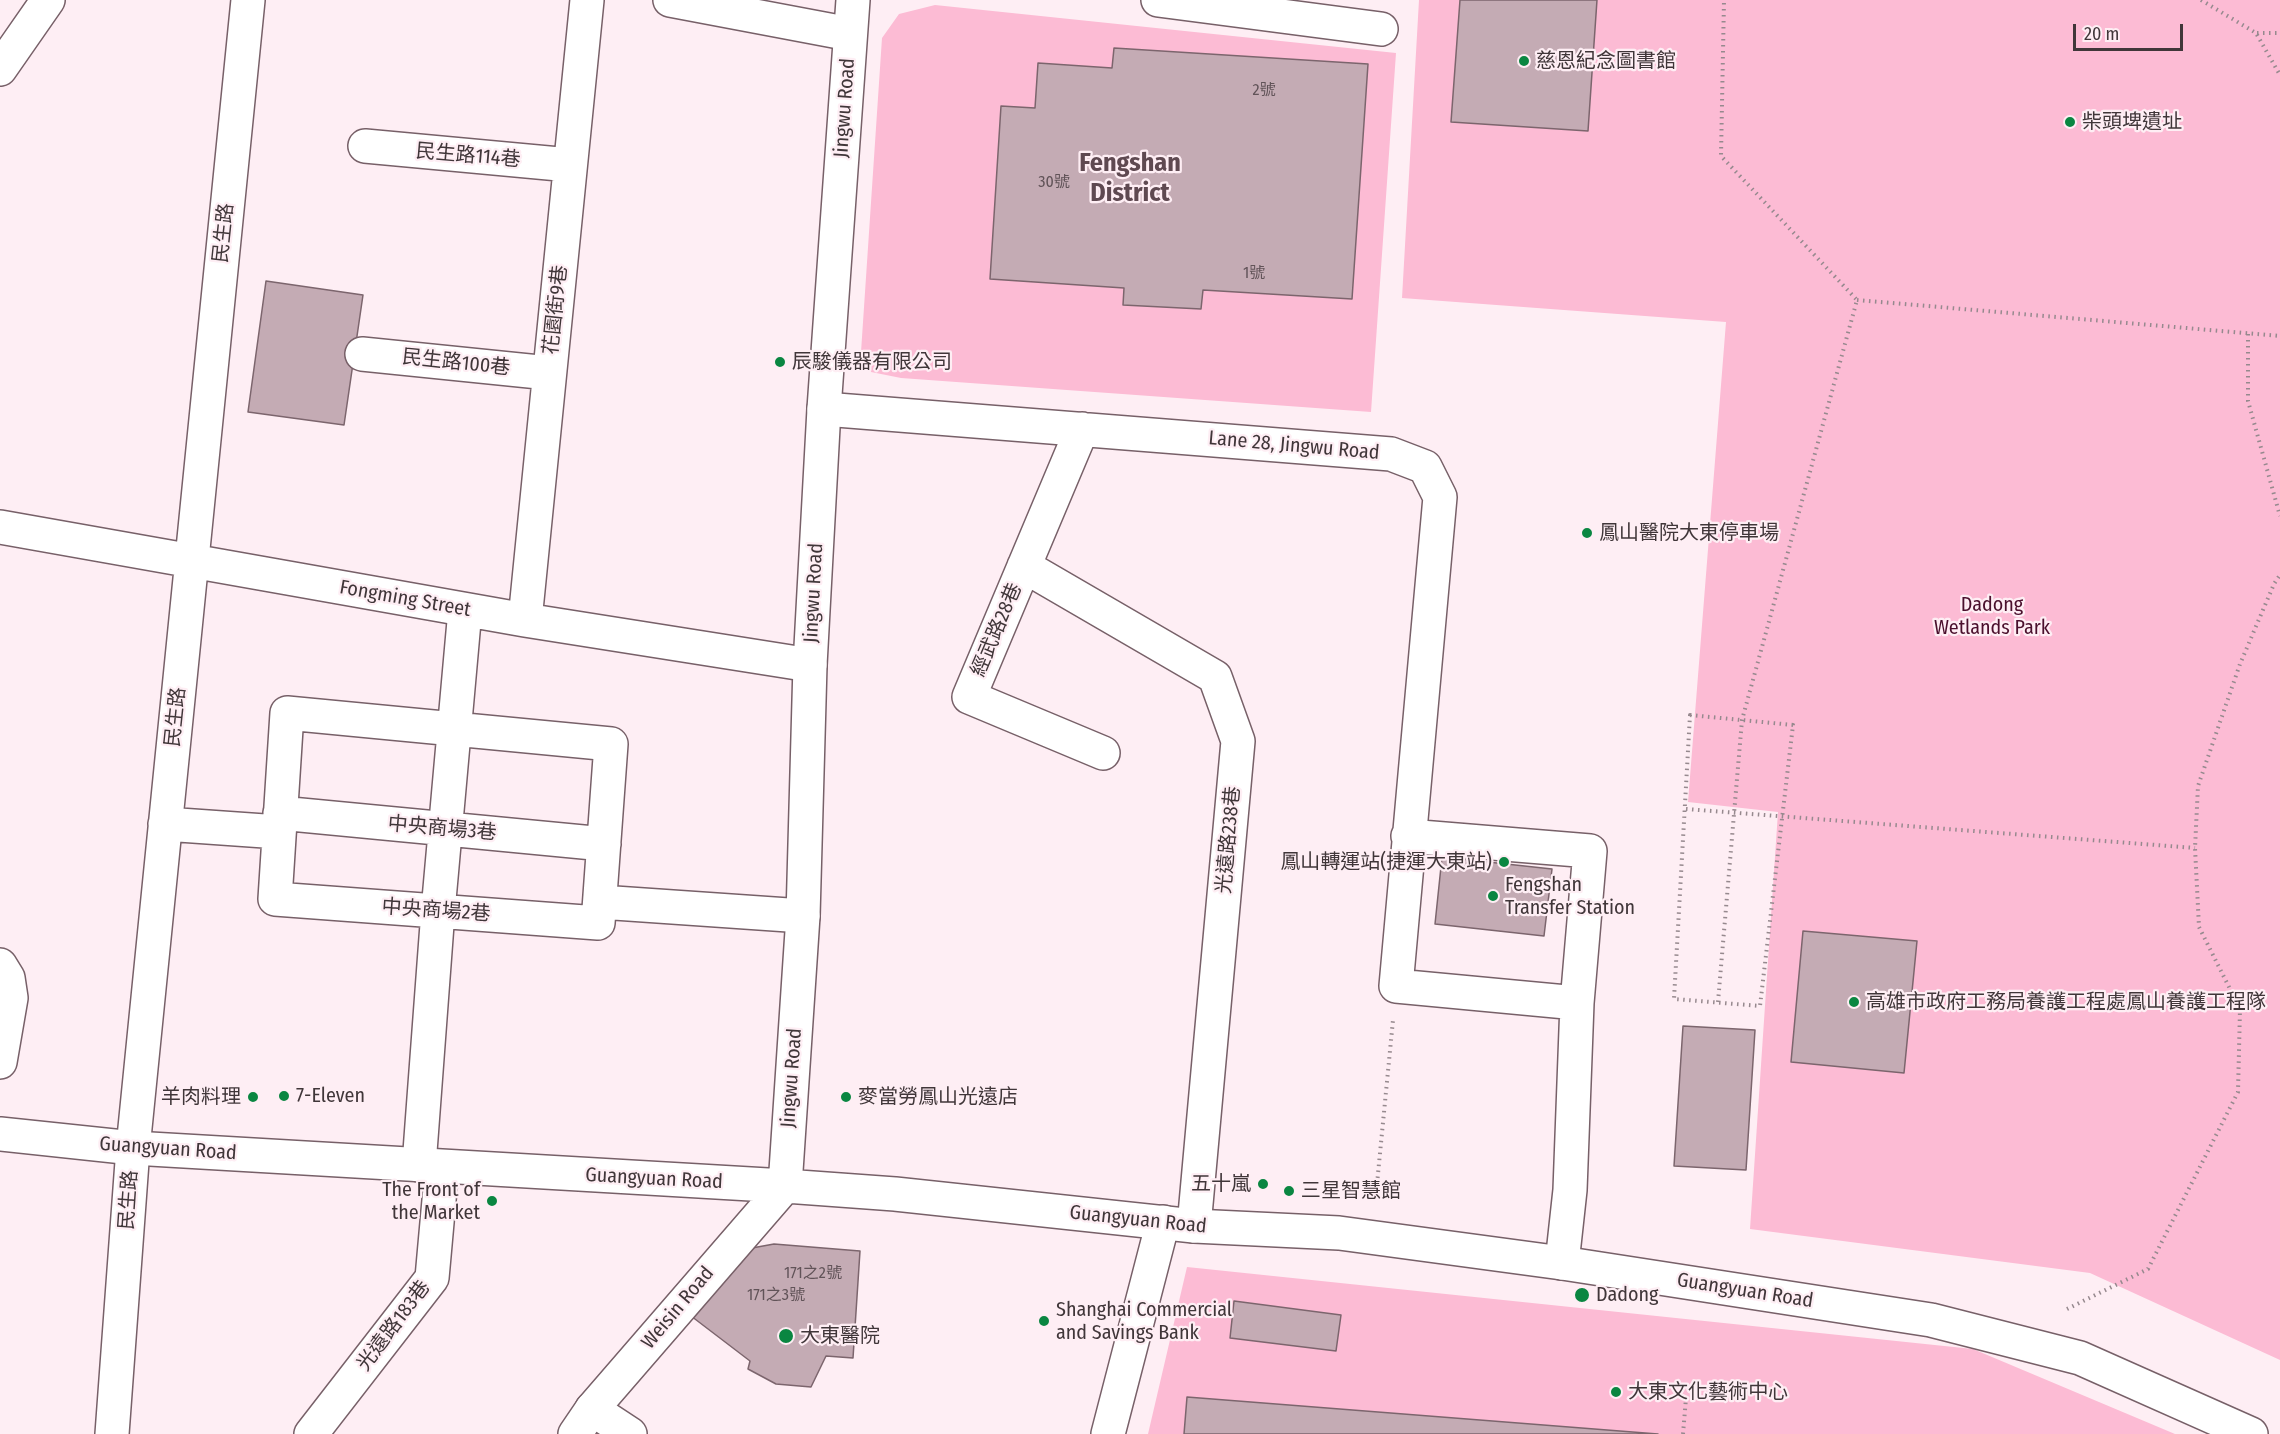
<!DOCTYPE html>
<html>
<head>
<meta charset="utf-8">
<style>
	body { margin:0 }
	#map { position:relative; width:2280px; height:1434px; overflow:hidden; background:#feeef4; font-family:"Fira Sans Condensed",sans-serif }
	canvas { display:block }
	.scale { position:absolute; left:2073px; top:24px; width:110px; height:27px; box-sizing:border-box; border:3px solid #403639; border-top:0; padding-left:8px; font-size:18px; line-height:21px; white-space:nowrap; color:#403639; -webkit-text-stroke:4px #feeef4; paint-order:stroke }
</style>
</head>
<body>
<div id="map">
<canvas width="2280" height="1434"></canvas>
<div class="scale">20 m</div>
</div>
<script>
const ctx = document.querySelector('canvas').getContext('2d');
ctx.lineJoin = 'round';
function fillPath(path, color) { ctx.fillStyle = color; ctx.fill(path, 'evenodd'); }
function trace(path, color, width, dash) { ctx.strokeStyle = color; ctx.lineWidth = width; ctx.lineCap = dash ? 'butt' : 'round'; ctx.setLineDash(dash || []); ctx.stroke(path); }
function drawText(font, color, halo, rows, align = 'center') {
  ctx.font = font + ' "Fira Sans Condensed","Noto Sans TC",sans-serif'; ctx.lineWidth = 4.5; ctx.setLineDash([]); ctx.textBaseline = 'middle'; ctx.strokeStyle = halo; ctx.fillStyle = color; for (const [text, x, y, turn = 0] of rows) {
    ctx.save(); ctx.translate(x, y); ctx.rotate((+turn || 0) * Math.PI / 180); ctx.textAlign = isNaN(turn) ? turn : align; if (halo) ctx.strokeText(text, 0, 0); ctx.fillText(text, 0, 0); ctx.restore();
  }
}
fillPath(new Path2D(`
	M1419 0H2280V1360L2090 1273 1750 1229 1778 812 1688 802 1726 322 1402 298Z
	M935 5 1396 53 1371 412 901 378 871 372 861 352 882 38 899 14Z
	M1187 1267 1973 1349 2175 1434H1148Z`), '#fcbbd4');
const building = new Path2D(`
	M1460 0H1597L1588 131 1451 122Z
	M1114 48 1368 64 1352 299 1203 290 1201 309 1123 305 1124 288 990 279 1001 106 1035 108 1038 63 1112 68Z
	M266 281 363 295 344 425 248 412Z
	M1442 857 1552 869 1544 936 1435 924Z
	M1803 931 1917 941 1904 1073 1791 1062Z
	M1683 1026 1755 1030 1746 1170 1674 1166Z
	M774 1244 860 1251 853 1358 826 1356 811 1387 776 1384 748 1369 750 1361 691 1316 741 1250Z
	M1234 1301 1341 1315 1336 1351 1230 1338Z
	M1187 1397 1658 1434H1184Z`);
fillPath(building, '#c4abb4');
trace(building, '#7c656d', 1.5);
const minor = new Path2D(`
	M670 0 850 34
	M1158 0 1381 29
	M0 69 48 0
	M365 146 570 165
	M362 354 549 373
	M824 409 1391 454 1425 467 1440 497 1396 986 1577 1003
	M1082 429 969 697 1103 753
	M0 527 525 620 810 665
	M1024 566 1215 677 1238 741 1194 1226
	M525 620 587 0
	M287 713 611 744 598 923 275 899Z
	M280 813 604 844
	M165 824 279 832
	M1408 836 1590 851 1577 1003 1570 1190 1562 1263
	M600 902 803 916
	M0 965 8 978 11 998 0 1062
	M419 1165 438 911 465 610
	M592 1409 630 1434
	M112 1434 133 1148 248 0
	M311 1434 432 1278 442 1167
	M1108 1434 1163 1222`);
const major = new Path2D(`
	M0 1134 133 1148 785 1186 895 1194 1194 1226 1339 1233 1562 1263 1931 1320 2080 1358 2251 1434
	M785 1186 803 916 810 665 824 409 853 0
	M575 1434 592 1409 785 1186`);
trace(minor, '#776068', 36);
trace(major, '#776068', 36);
trace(new Path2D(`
	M2201 0 2256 33 2280 75
	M2257 33H2280
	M1857 300 2280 336
	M2248 334V401L2280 516
	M1690 715 1793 725 1760 1006 1674 999Z
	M1686 809 2195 848
	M1718 1002 1742 720 1857 300 1721 156 1724 0
	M1377 1184 1393 1020
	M2067 1309 2148 1269 2238 1092 2240 1009 2199 927 2195 848 2198 786 2240 664 2274 584 2280 575
	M1683 1434 1686 1398`), '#96898e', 4, [1.5, 4.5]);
trace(minor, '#fff', 33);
trace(major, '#fff', 33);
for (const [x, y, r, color] of [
	[1524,61,6,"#0a8641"],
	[2070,122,6,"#0a8641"],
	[780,362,6,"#0a8641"],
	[1587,533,6,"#0a8641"],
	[1504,862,6,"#0a8641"],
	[1493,896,6,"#0a8641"],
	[1854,1002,6,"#0a8641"],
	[284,1096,6,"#0a8641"],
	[253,1097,6,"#0a8641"],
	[846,1097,6,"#0a8641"],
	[1263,1184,6,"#0a8641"],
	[1289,1191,6,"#0a8641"],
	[492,1201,6,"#0a8641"],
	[1582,1295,8,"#0a8641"],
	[1044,1321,6,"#0a8641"],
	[786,1336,8,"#0a8641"],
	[1616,1392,6,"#0a8641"]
]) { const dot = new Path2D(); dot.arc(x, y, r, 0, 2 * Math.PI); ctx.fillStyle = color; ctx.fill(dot); trace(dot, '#feeef4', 2); }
drawText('16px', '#615358', null, [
	["2號",1264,91],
	["30號",1054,183],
	["1號",1254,274],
	["171之2號",813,1274],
	["171之3號",776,1296]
]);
drawText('20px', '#403639', '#feeef4', [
	["慈恩紀念圖書館",1536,61],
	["柴頭埤遺址",2082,122],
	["辰駿儀器有限公司",792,362],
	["鳳山醫院大東停車場",1599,533],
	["鳳山轉運站(捷運大東站)",1492,862,"right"],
	["Fengshan",1505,885],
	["Transfer Station",1505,908],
	["高雄市政府工務局養護工程處鳳山養護工程隊",1866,1002],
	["7-Eleven",296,1096],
	["羊肉料理",241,1097,"right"],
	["麥當勞鳳山光遠店",858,1097],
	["五十嵐",1251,1184,"right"],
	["The Front of",480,1190,"right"],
	["the Market",480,1213,"right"],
	["三星智慧館",1301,1191],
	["Dadong",1596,1295],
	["Shanghai Commercial",1056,1310],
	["and Savings Bank",1056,1333],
	["大東醫院",800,1336],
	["大東文化藝術中心",1628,1392]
], 'left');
drawText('20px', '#403639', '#feeef4', [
	["Jingwu Road",845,108,-86],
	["民生路114巷",468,156,5],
	["民生路",224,233,-84],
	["花園街9巷",556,310,-84],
	["民生路100巷",456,363,6],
	["Lane 28, Jingwu Road",1294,446,5],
	["Jingwu Road",814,593,-87],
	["Fongming Street",405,599,10],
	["經武路28巷",997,630,-67],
	["民生路",176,717,-84],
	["中央商場3巷",442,829,5],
	["光遠路238巷",1229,840,-85],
	["中央商場2巷",436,911,4],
	["Jingwu Road",792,1078,-86],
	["Guangyuan Road",168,1149,4],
	["Guangyuan Road",654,1179,3],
	["民生路",129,1200,-86],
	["Guangyuan Road",1138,1220,6],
	["Guangyuan Road",1745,1291,9],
	["Weisin Road",678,1308,-50],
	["光遠路183巷",394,1326,-53]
]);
drawText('20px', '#4b102d', '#feeef4', [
	["Dadong",1992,605],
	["Wetlands Park",1992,628]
]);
drawText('bold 26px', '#5f4951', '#feeef4', [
	["Fengshan",1130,164],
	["District",1130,194]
]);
</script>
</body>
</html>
